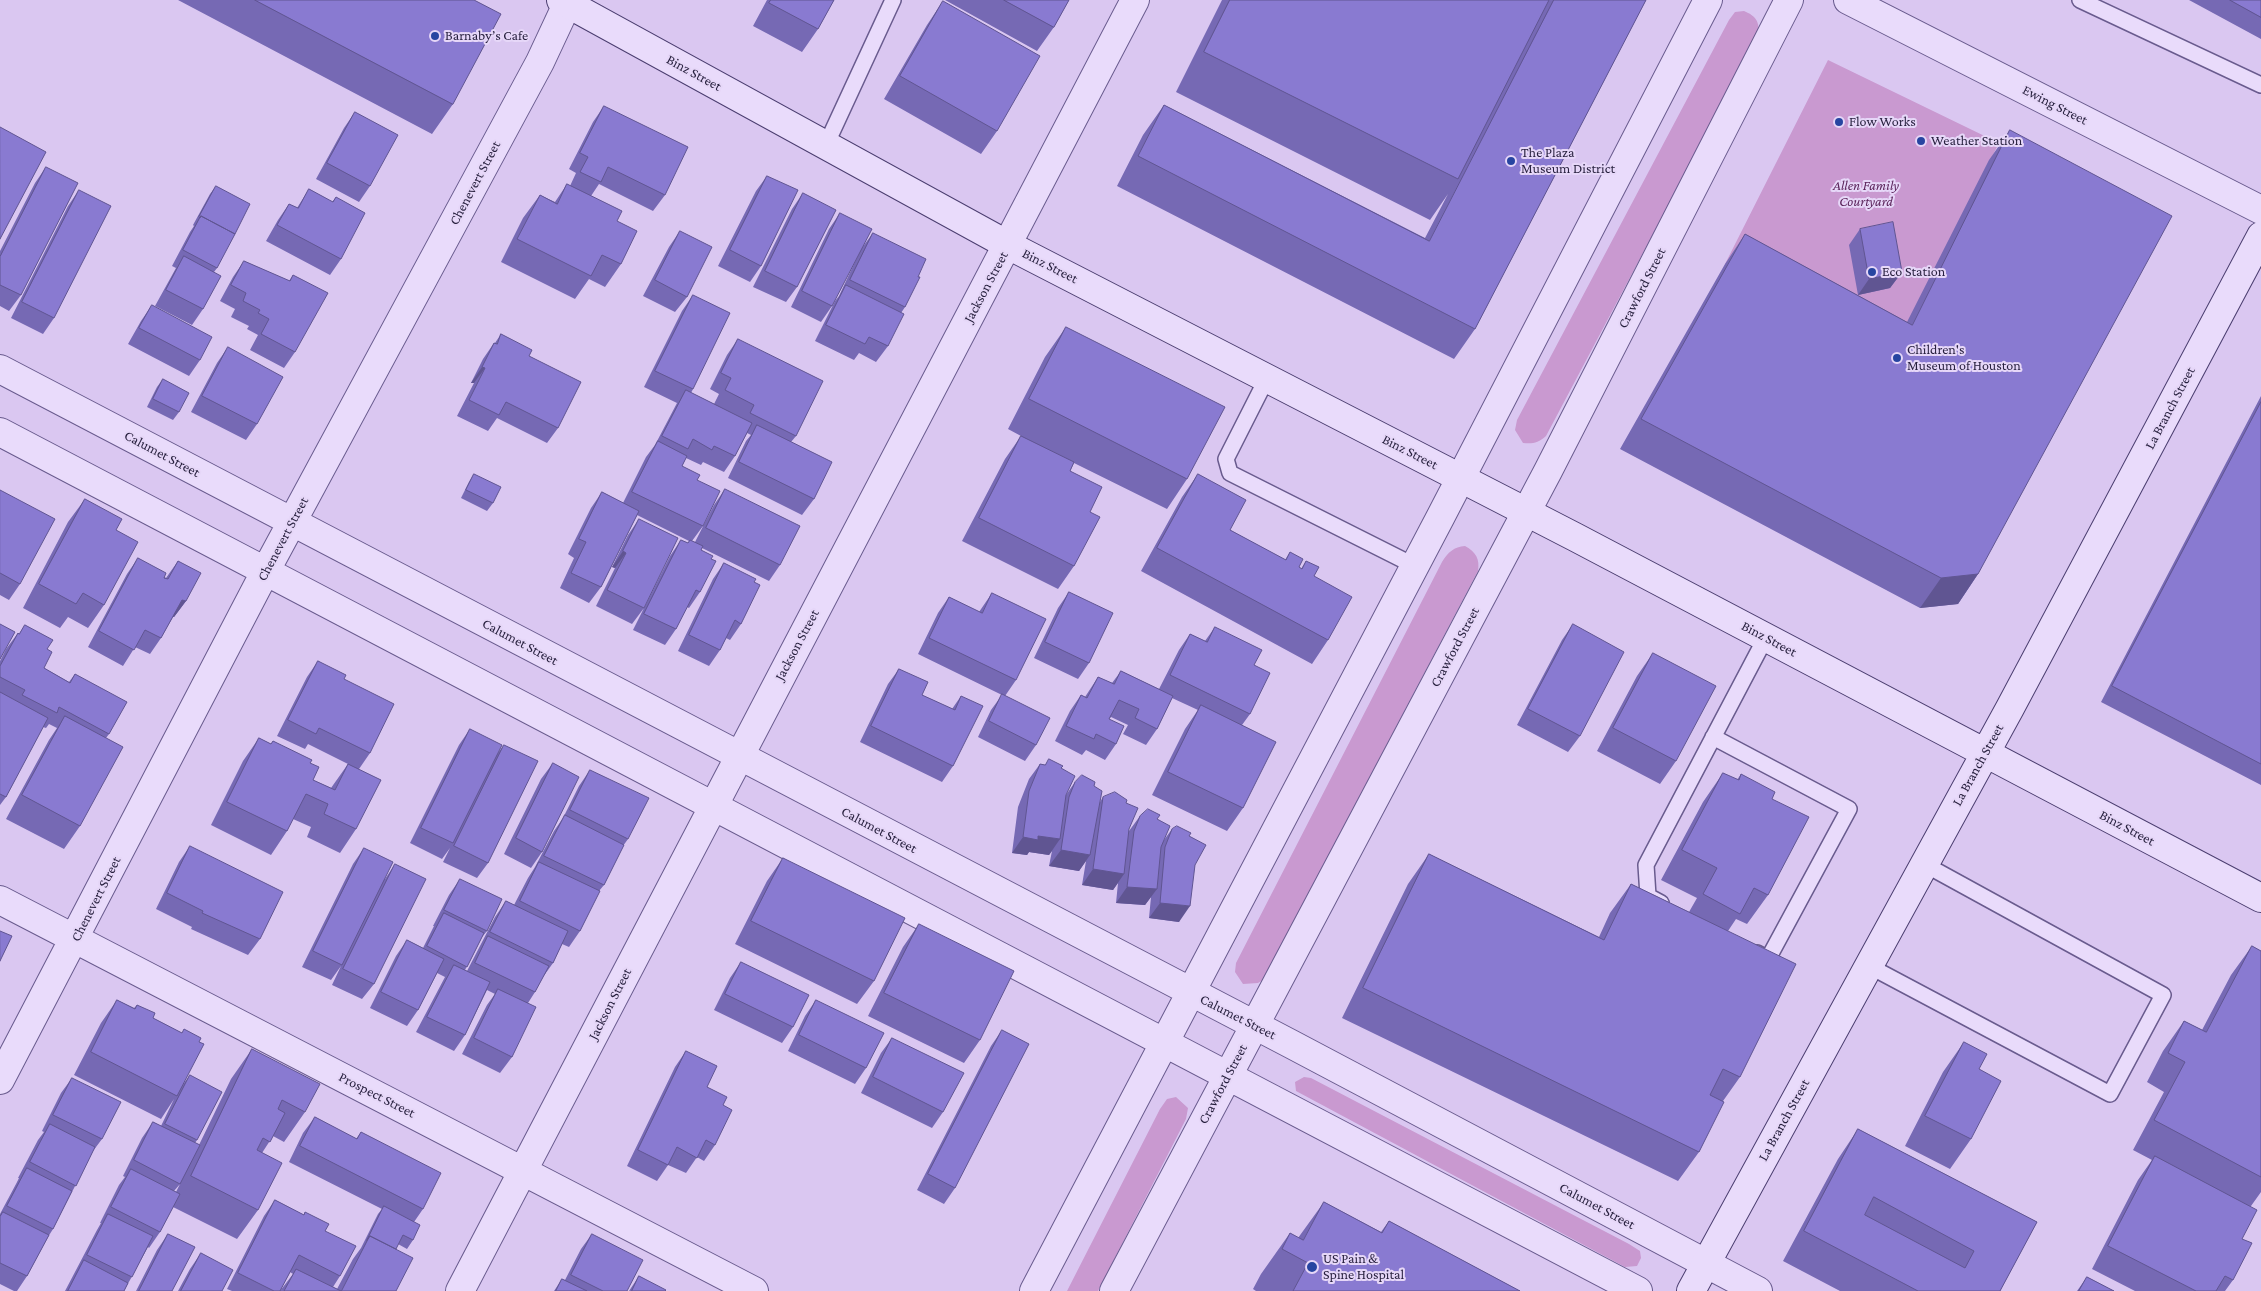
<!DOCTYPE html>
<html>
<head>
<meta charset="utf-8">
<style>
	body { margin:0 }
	canvas { display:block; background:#dac7f1 }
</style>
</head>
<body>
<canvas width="2261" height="1291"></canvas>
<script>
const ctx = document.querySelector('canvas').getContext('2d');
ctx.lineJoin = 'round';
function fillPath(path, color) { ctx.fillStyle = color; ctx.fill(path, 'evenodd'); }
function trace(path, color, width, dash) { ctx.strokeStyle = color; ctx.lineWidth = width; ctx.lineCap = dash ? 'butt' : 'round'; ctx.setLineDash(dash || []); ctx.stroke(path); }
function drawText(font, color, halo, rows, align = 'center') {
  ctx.font = font + ' "Crimson Pro",serif'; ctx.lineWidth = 4; ctx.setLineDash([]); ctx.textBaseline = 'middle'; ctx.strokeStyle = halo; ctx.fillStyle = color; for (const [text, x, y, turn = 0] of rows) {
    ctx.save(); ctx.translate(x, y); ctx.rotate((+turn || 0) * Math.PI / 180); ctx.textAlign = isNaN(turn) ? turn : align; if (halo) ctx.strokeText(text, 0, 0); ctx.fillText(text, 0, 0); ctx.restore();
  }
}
fillPath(new Path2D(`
	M1744 11C1756 16 1759 21 1759 34L1546 436C1538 443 1533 444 1523 443L1515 430 1517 420 1729 20 1735 12Z
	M1828 60 1999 143 1891 355 1725 264Z
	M1465 546C1476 552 1480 559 1478 571L1263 980 1258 983 1243 984 1235 972 1236 963 1442 562C1448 552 1454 547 1465 546Z
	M1304 1077 1311 1078 1629 1244 1640 1251 1641 1258 1637 1266 1625 1267 1296 1091 1295 1082Z
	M1176 1097 1188 1108 1186 1119 1098 1291H1067L1160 1109 1167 1099Z`), '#c999d0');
const lane = new Path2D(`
	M2080 0 2261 85
	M826 145 893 0
	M1267 378 1226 459 1230 473 1415 566
	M1713 737 1849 809 1768 959 1757 953
	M1661 903 1648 896 1646 865 1766 637
	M1869 966 2110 1094 2163 995 1924 864`);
const street = new Path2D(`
	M1848 0 2261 210
	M0 369 1291 1044 1758 1291
	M0 432 1638 1291
	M0 900 754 1291
	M0 1080 265 572 540 62 569 0
	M460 1291 1135 0
	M1034 1291 1441 516 1708 0
	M1114 1291 1548 471 1789 0`);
const secondary = new Path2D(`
	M561 0 1008 245 1575 537 2261 898
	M1691 1291 2010 708 2261 236`);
trace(lane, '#695b8e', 18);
trace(street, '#695b8e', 30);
trace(secondary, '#4b3e70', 30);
trace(lane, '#e9dbfb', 15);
trace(street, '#e9dbfb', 28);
trace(secondary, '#e9dbfb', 28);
fillPath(new Path2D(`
	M178 0H474L453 104 432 134Z
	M767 0H834L818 29 802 52 753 26Z
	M945 0H1069L1054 27 1037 51Z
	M1222 0H1646L1475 329 1454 359 1117 186 1143 135 1164 105 1425 238 1448 194 1430 220 1176 92Z
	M2189 0H2261V39Z
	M943 1 997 131 981 154 884 99 927 25Z
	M604 106 665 195 653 211 599 184 591 196 617 221 621 264 605 287 589 279 575 299 501 262 523 218 540 195 555 202 567 184 570 186 576 173 569 169 593 122Z
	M355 112 370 186 359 202 316 179 344 128Z
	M2010 130 1978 574 1958 604 1920 608 1620 449 1725 264 1745 234 1907 322 1989 160Z
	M46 167 21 295 9 311 0 306V251L35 183Z
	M767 176 761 266 750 282 718 266 756 191Z
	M216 186 217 268 214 272 203 309 192 325 155 306 176 268 172 266 190 232 194 226 193 225 210 194Z
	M309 189 332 202 336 197 341 259 330 275 266 241 278 220 289 204 297 208Z
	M79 190 54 318 43 334 11 318 68 206Z
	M803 193 797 287 786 302 753 287 792 209Z
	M840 213 832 306 821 322 791 307 829 229Z
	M1860 229 1902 272 1890 288 1858 295 1849 245Z
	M680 231 687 297 675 312 643 296 669 247Z
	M873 233 918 277 905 307 901 313 888 346 876 362 859 353 854 360 815 341 835 301 839 296 861 249Z
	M244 261 289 281 293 275 295 352 284 368 250 350 258 335 247 329 249 326 231 317 235 309 220 301 233 277Z
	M693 295V389L691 393 714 404 719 394 710 389 727 355 738 339 796 436 791 442 814 499 802 515 728 478 746 441 751 435 747 433 735 456 724 472 703 462 701 465 686 458 682 466 697 480 703 526 692 541 695 542 714 505 725 489 780 565 769 581 702 548 701 550 711 559 700 592 689 608 687 607 676 629 665 645 633 630 670 556 681 540 688 543 689 541 637 515 601 587 589 603 560 588 574 558 568 554 591 508 602 492 623 503 646 457 655 445 677 403 644 387 682 311Z
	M152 305 200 360 189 376 128 344 141 321Z
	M1066 327 1187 479 1167 509 1074 463 1070 471 1090 512 1074 566 1058 589 962 541 1005 459 1021 436 1008 429 1045 357Z
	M501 334 529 356 558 428 547 443 497 418 488 431 457 416 474 383H471L483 359 494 343H495Z
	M228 347 257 424 246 440 191 412 217 363Z
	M163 379 179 412 173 420 147 407 157 387Z
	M2261 396V785L2101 702Z
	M474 474 493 503 487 511 461 498 469 482Z
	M1198 474 1230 530 1285 560 1290 552 1299 567 1301 569 1306 561 1314 576 1328 640 1312 664 1141 571 1182 497Z
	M0 490 20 584 9 600 0 595Z
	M85 499 116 530 104 605 88 628 68 617 60 628 23 608 68 522Z
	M639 519 644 608 632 624 596 606 615 568 612 567 628 535Z
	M138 558 166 578 178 561 186 601 174 617H173L161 638 150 654 135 647 123 666 88 647 127 574Z
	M724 563 754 582 741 624 730 640 726 638 720 650 709 666 678 651 713 579Z
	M1069 592 1089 663 1078 679 1034 658 1058 608Z
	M992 593 1016 680 1005 696 1036 745 1025 761 978 737 991 710 1002 695 918 654 938 613 949 597 979 612Z
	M1573 624 1580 736 1568 752 1517 725 1562 640Z
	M25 625 47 649 44 668 69 682 75 674 109 734 106 738 80 826 64 849 6 819 49 740 57 728 49 724 46 728 43 727 6 797 0 805V661L6 649 18 633 19 634Z
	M1215 627 1254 665 1250 714 1242 725 1243 808 1227 831 1152 795 1185 729 1198 710 1172 698 1157 729 1146 745 1123 734 1128 725 1111 717 1109 719 1116 744 1105 760 1086 750 1082 755 1055 741 1070 711 1081 695 1085 697 1098 677 1112 683 1121 671 1159 689 1179 650 1190 634 1205 641Z
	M1653 653 1676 761 1660 784 1597 751 1637 676Z
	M318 661 344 679 370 753 359 769 356 829 340 853 307 837 311 827 293 819 287 831 271 855 211 825 243 761 259 738 271 744 273 741 310 763 313 780 331 788 348 764 308 744 305 749 277 736 307 677Z
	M899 669 922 695 952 709 961 696 953 766 942 782 860 742 888 684Z
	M470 729 497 754 504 745 488 863 477 878 443 862 450 848 442 859 410 843 459 745Z
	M553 763 542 852 531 868 504 854 541 779Z
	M1040 764 1045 765 1061 768 1066 795 1075 782 1094 786 1100 802 1103 797 1126 803 1129 831 1140 816 1157 819 1164 840 1172 829 1189 836 1195 865 1179 922 1149 918 1151 897 1145 905 1116 903 1118 883 1113 890 1082 885 1086 861 1079 871 1049 866 1052 851 1049 855 1029 852 1027 855 1012 853 1018 807 1029 779Z
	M590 770 628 839 623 846 604 885 599 891 580 931 569 947 562 944 553 963 543 977 535 992 528 1003 512 1057 500 1073 462 1054 487 1005 495 994 487 990 465 1035 454 1051 416 1032 445 977 437 973 418 1010 407 1026 370 1008 396 956 407 940 423 948 434 926H433L449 895 460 879 487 931 482 937 465 970 467 971 495 917 506 901 514 905 528 878 535 867 554 831 563 818 579 786Z
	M1723 773 1737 780 1741 774 1772 799 1768 895 1747 924 1736 919 1728 931 1740 1077 1723 1101 1699 1152 1678 1181 1342 1018 1408 884 1429 854 1599 937 1610 913 1631 884 1689 912 1697 898 1661 880 1703 802Z
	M190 846 260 939 248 955 191 929 192 927 156 909 179 862Z
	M364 848 385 879 395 864 374 984 362 999 332 985 341 966 331 980 302 967 353 864Z
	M783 858 874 981 857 1004 735 944 767 881Z
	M919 924 980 1040 964 1063 868 1016 903 947Z
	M2252 946 2261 951V1192L2251 1206 2242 1239 2233 1280 2225 1291H2135L2092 1269 2138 1180 2152 1160 2133 1150 2164 1092 2147 1082 2163 1051 2184 1021 2202 1030 2231 975Z
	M741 962 793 1027 782 1043 714 1010 730 978Z
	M117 1000 134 1008 137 1005 153 1018 199 1042 181 1087 190 1075 197 1140 195 1143 199 1145 231 1079 252 1049 305 1112 284 1142 273 1136 262 1153 258 1210 237 1239 173 1207 160 1232 149 1248 148 1247 124 1291H65L97 1230 101 1223H100L119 1185 125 1177 123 1176 142 1138 153 1122 161 1126 174 1099 161 1119 74 1075 101 1023ZM191 1162 176 1192 174 1191 180 1184Z
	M816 1000 866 1068 855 1084 788 1051 805 1016Z
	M1002 1030 955 1188 944 1204 917 1190 991 1046Z
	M892 1038 943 1112 932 1128 861 1093 881 1053Z
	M1964 1042 1971 1139 1950 1169 1905 1146 1943 1072Z
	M686 1051 707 1087 723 1105 715 1145 704 1161 697 1157 686 1173 668 1165 657 1181 627 1166 675 1067Z
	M72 1078 102 1139 93 1151 53 1229 48 1237 27 1276 17 1291H14L0 1284V1214L16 1184 19 1178H18L38 1140 44 1132 42 1131 61 1093Z
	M315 1117 356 1139 361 1132 423 1209 414 1222 413 1240 407 1249 398 1244 396 1249V1291H280L293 1274 290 1272 280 1291H232L227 1289 264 1216 275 1200 304 1215 305 1212 325 1231 340 1276 333 1287 337 1289 353 1259 361 1248 378 1214 382 1209 289 1162 303 1133Z
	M1858 1129 2037 1222 2000 1291H1840L1783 1261 1838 1159Z
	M1324 1202 1381 1232 1389 1221 1520 1291H1256L1253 1289 1261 1274 1290 1233 1298 1238Z
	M168 1234 172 1291H136L157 1250Z
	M592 1234 627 1291H554L562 1279 565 1280 581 1249Z
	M201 1253 222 1291H178L190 1269Z
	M639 1276 665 1291H629Z
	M2087 1277 2114 1291H2077Z`), '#7669b4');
fillPath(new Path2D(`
	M1902 272 1890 288 1858 295 1869 279Z
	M482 367 485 368 474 383H471Z
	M623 551 626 553 615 568 612 567Z
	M1978 574 1958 604 1920 608 1941 578Z
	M182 600 186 601 174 617 171 616Z
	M1038 836 1060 839 1049 855 1029 852 1027 855 1012 853 1023 837Z
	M1061 850 1090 855 1079 871 1049 866Z
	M1093 869 1124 874 1113 890 1082 885Z
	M1127 887 1157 889 1145 905 1116 903Z
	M1160 903 1190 906 1179 922 1149 918Z`), '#605592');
const building = new Path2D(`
	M255 0H474L501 14 453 104Z
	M771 0H834L818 29 769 3Z
	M1004 0H1069L1054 27Z
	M1230 0H1549L1458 179 1204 52Z
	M1554 0H1646L1475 329 1138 156 1164 105 1429 241Z
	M2230 0H2261V17Z
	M943 1 1040 56 997 131 900 76Z
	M604 106 688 147 665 195 608 167 601 182 580 172 588 157 580 153Z
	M355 112 398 135 370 186 327 163Z
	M0 127 46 152 0 239Z
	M2010 130 2172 216 1978 574 1941 578 1641 419 1745 234 1912 325Z
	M46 167 78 183 21 295 0 285V257Z
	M767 176 798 190 761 266 730 250Z
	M567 184 622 211 617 221 637 231 621 264 602 255 591 276 517 239 540 195 557 204Z
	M216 186 250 204 235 234 201 216 200 218 199 217Z
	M309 189 333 202 336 197 365 213 341 259 277 225 289 204 298 208Z
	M79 190 111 206 54 318 22 302Z
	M803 193 836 210 797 287 765 271Z
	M840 213 872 229 832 306 802 291Z
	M201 216 235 234 217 268 183 250Z
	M1893 222 1902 272 1869 279 1860 229Z
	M680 231 712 247 687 297 655 280Z
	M873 233 926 259 918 277H920L905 307 850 280Z
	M184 256 221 276 203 309 166 290Z
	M244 261 290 281 293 275 328 293 295 352 261 334 269 319 258 313 260 310 243 301 246 293 231 285Z
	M846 285 904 314 888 346 869 337 865 344 826 325Z
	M693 295 730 313 693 389 655 371Z
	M152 305 212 337 200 360 139 328Z
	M1066 327 1225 407 1187 479 1029 399Z
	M501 334 532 350 529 356 581 382 558 428 506 402 499 415 469 400 485 368 482 367 494 343 497 344Z
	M738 339 823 381 796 436 750 413 754 405 725 390 731 378 721 373Z
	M228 347 283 377 257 424 202 396Z
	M163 379 189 393 179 412 153 399Z
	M686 390 752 423 735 456 714 446 712 450 693 439 688 449 662 436Z
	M2261 402V764L2112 686Z
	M757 425 832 462 814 499 739 462Z
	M1021 436 1074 462 1070 471 1102 487 1090 512 1100 517 1074 566 979 518Z
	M658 441 687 456 682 466 700 475 697 480 720 491 703 526 632 492Z
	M474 474 501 487 493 503 466 490Z
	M1198 474 1246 500 1230 530 1286 560 1290 552 1303 559 1299 567 1302 569 1306 561 1319 567 1314 576 1352 597 1328 640 1157 548Z
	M725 489 800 526 780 565 706 528Z
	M0 490 55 519 20 584 0 573Z
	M602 492 639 511 601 587 571 573 586 542 579 539Z
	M85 499 122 519 116 530 138 542 104 605 83 593 76 604 39 584Z
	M639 519 678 538 644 608 607 590 626 553 623 551Z
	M681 540 688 543 690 540 703 546 701 550 713 556 711 559 716 561 700 592 696 590 676 629 644 614Z
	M138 558 166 573 164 578 168 579 178 561 201 573 186 601 182 600 161 638 145 630 134 650 99 631Z
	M724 563 756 579 754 582 760 585 741 624 735 620 720 650 689 635Z
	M1069 592 1113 613 1089 663 1045 642Z
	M992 593 1046 619 1016 680 929 638 949 597 982 613Z
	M0 624 15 632 0 659Z
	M1573 624 1624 652 1580 736 1528 709Z
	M25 625 53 640 47 649 52 652 44 668 70 683 75 674 127 702 109 734 59 707 57 713 22 695 25 690 0 677V666L18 633 19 634Z
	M1215 627 1262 650 1254 665 1270 673 1250 714 1170 675 1190 634 1207 642Z
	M1653 653 1716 686 1676 761 1613 728Z
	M318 661 346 675 344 679 394 704 370 753 319 728 316 734 288 720Z
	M899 669 928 682 922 695 955 710 961 696 983 706 953 766 871 726Z
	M1121 671 1173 696 1157 729 1135 718 1139 709 1119 700 1109 719 1124 726 1116 744 1096 734 1094 739 1066 726 1081 695 1087 698 1098 677 1114 684Z
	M0 692 48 718 6 797 0 794Z
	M1002 694 1050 718 1036 745 989 721Z
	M1201 705 1276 742 1243 808 1168 772Z
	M65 716 123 747 80 826 22 795Z
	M470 729 502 745 453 843 421 828Z
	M259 738 271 744 273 741 312 760 310 763 319 767 313 780 335 790 348 764 381 780 356 829 324 814 328 804 306 794 287 831 227 802Z
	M504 745 538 761 488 863 454 846Z
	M1049 759 1063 766 1061 768 1075 776 1066 795 1060 839 1038 836V840L1023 837 1029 791 1040 764 1045 765Z
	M553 763 579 777 542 852 516 838Z
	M590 770 649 798 628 839 570 810Z
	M1723 773 1739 780 1741 774 1775 792 1772 799 1809 817 1768 895 1754 888 1740 914 1703 894 1717 868 1682 850Z
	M1082 775 1095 782 1094 786 1102 791 1090 855 1061 850 1069 797 1075 782Z
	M1115 792 1127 800 1126 803 1138 808 1129 829 1124 874 1093 869 1103 797Z
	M1148 809 1160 815 1157 819 1170 826 1161 847 1157 889 1127 887 1134 831 1140 816Z
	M565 815 624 845 604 885 544 856Z
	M1177 826 1191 833 1189 836 1206 845 1195 865 1190 906 1160 903 1165 847 1172 829Z
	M190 846 283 892 260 939 202 913 203 911 167 893Z
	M364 848 393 862 342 965 313 951Z
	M1429 854 1604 940 1631 884 1796 964 1740 1077 1723 1069 1710 1095 1724 1102 1699 1152 1363 988Z
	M783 858 905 918 874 981 751 921Z
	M539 862 600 891 580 931 520 901Z
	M395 864 426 879 374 984 343 969Z
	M460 879 502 899 487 931 444 910Z
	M506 901 568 931 553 963 490 932Z
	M444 913 484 933 467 967 427 946Z
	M919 924 1014 971 980 1040 884 993Z
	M0 931 12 936 0 961Z
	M488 936 549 966 535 992 475 963Z
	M407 940 444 959 418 1010 381 992Z
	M2252 946 2261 951V1177L2154 1120 2185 1062 2168 1053 2184 1021 2206 1032Z
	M741 962 809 995 793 1027 725 994Z
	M454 965 490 982 465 1035 427 1017Z
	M498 989 536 1007 512 1057 474 1038Z
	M117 1000 135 1009 137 1005 155 1013 153 1018 182 1033 184 1029 201 1038 199 1042 204 1044 177 1096 91 1052Z
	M816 1000 884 1033 866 1068 799 1035Z
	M1002 1030 1029 1044 955 1188 928 1174Z
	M892 1038 964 1073 943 1112 873 1077Z
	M1964 1042 1987 1054 1979 1069 2001 1081 1971 1139 1925 1116Z
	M252 1049 320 1084 305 1112 282 1100 278 1109 285 1113 270 1142 263 1138 257 1150 282 1163 258 1210 191 1176Z
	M686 1051 717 1066 707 1087 727 1097 723 1105 732 1110 715 1145 706 1140 697 1158 677 1147 668 1165 638 1150Z
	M190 1075 222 1092 197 1140 165 1124Z
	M72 1078 121 1102 102 1139 53 1115Z
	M315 1117 357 1139 361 1132 441 1173 423 1209 300 1146Z
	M153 1122 200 1145 180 1184 134 1160Z
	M50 1124 95 1147 76 1186 30 1162Z
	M1858 1129 2037 1222 2000 1291H1918L1804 1231ZM1874 1197 1974 1251 1965 1268 1865 1215Z
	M2155 1156 2257 1210 2242 1239 2252 1243 2233 1280 2225 1276 2216 1291H2196L2108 1246Z
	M27 1168 72 1191 53 1229 7 1206Z
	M131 1169 180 1194 160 1232 111 1207Z
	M275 1200 304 1215 305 1212 329 1224 325 1231 356 1246 340 1276 299 1255 280 1291H274L238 1273Z
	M1324 1202 1382 1233 1389 1221 1520 1291H1293L1308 1263 1282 1249 1290 1233 1303 1240Z
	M384 1206 420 1225 413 1240 403 1235 396 1249 370 1236 367 1240Z
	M3 1212 49 1235 27 1276 0 1263V1217Z
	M108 1214 153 1236 132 1277 87 1255Z
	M168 1234 195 1247 172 1291H139Z
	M592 1234 643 1260 627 1291H603L571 1275Z
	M370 1236 413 1258 396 1291H284L296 1269 341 1291Z
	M201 1253 233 1270 222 1291H181Z
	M84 1260 128 1283 124 1291H68Z
	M639 1276 666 1290 665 1291H632Z
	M2087 1277 2114 1291H2079Z
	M562 1279 587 1291H556Z`);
fillPath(building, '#897ad1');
trace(building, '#605592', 1);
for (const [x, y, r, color] of [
	[435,36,5,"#2745a1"],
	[1839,122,5,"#2745a1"],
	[1921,141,5,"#2745a1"],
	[1511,161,5,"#2745a1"],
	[1872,272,5,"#2745a1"],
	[1897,358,5,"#2745a1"],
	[1312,1267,6,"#2745a1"]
]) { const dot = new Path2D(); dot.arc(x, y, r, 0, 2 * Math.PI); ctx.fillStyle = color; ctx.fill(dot); trace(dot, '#e6d7f8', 2); }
drawText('14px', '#261f3d', '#e6d7f8', [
	["Barnaby’s Cafe",445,36],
	["Flow Works",1849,122],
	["Weather Station",1931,141],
	["The Plaza",1521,153],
	["Museum District",1521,169],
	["Eco Station",1882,272],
	["Children's",1907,350],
	["Museum of Houston",1907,366],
	["US Pain &",1323,1259],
	["Spine Hospital",1323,1275]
], 'left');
drawText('14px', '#261f3d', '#e6d7f8', [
	["Binz Street",694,73,29],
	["Ewing Street",2055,105,27],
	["Chenevert Street",475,183,-62],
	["Binz Street",1050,266,27],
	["Jackson Street",986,287,-62],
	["Crawford Street",1642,288,-63],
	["La Branch Street",2170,408,-62],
	["Binz Street",1410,452,27],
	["Calumet Street",162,454,28],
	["Chenevert Street",283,539,-62],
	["Binz Street",1769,639,28],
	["Calumet Street",520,642,28],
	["Jackson Street",797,645,-62],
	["Crawford Street",1455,647,-62],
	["La Branch Street",1978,765,-61],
	["Binz Street",2127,828,28],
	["Calumet Street",879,830,28],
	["Chenevert Street",96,899,-63],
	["Jackson Street",610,1004,-63],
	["Calumet Street",1238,1017,27],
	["Crawford Street",1223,1084,-62],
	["Prospect Street",377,1095,27],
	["La Branch Street",1784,1120,-61],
	["Calumet Street",1597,1206,28]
]);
drawText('italic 14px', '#5b245b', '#e6d7f8', [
	["Allen Family",1866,186],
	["Courtyard",1866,202]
]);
</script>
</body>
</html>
